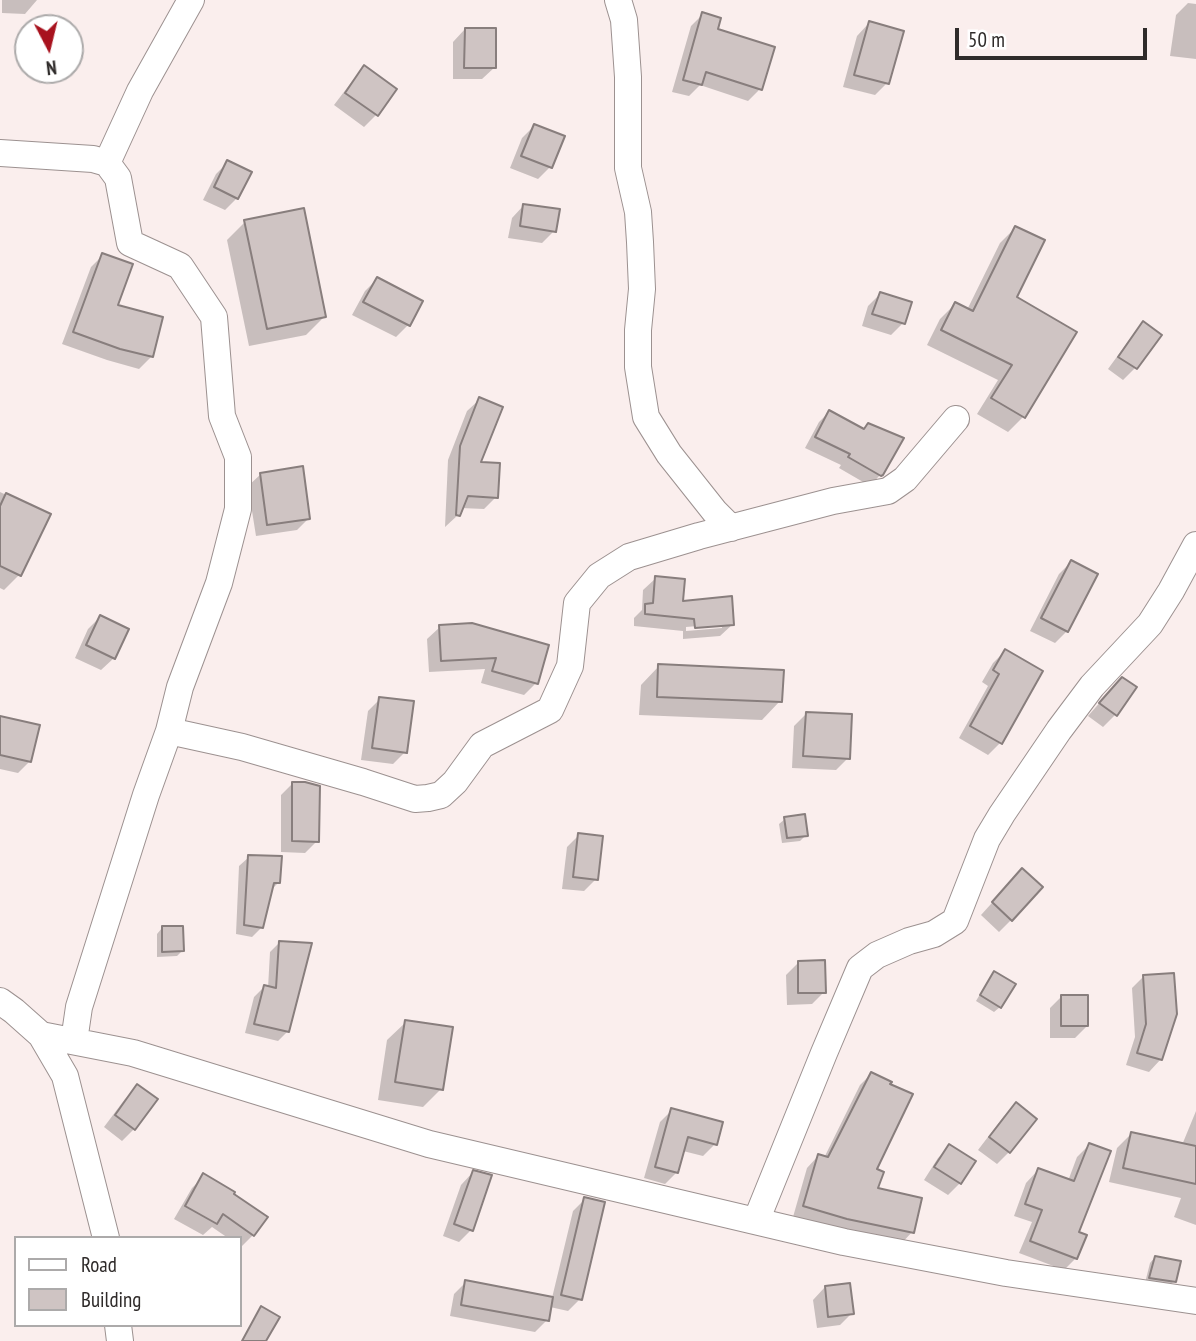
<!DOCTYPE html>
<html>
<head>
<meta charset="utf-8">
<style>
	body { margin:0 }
	#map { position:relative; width:1196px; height:1341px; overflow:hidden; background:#faeeed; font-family:"PT Sans Narrow",sans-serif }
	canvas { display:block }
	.legend { position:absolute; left:14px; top:1236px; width:228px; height:91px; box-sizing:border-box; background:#fff; border:2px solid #acaaaa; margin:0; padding:9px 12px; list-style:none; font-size:21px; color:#2f2b2a }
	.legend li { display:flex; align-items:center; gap:14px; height:35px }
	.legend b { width:35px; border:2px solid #acaaaa }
	.north { position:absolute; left:14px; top:14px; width:70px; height:70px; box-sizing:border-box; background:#fff; border:2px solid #acaaaa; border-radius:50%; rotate:173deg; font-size:19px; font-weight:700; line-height:28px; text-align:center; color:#2f2b2a }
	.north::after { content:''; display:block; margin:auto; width:24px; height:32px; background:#a8121e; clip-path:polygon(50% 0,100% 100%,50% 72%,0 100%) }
	.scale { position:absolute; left:955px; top:28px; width:192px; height:32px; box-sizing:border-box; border:4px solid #2f2b2a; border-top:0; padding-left:9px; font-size:21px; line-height:24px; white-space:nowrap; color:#2f2b2a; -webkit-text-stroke:5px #fff; paint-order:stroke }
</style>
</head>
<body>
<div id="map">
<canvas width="1196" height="1341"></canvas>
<ul class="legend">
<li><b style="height:9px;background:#fff"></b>Road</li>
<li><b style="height:19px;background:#cfc4c3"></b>Building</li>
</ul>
<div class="north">N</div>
<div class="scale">50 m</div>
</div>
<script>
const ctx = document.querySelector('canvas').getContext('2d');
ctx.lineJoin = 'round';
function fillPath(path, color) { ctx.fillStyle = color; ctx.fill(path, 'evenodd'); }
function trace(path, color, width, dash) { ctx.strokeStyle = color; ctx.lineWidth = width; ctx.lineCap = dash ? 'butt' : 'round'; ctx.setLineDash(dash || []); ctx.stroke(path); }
fillPath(new Path2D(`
	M2 0H37L25 14 2 13Z
	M1188 3 1196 4V59L1170 56 1176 15Z
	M703 14 760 89 748 101 700 85 689 96 672 92 691 26Z
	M869 23 887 83 875 95 843 87 857 36Z
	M465 29 495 67 482 79H453V42Z
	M365 68 395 89 376 115 364 127 334 105 353 80Z
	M534 126 550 167 538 179 510 168 522 138Z
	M228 162 250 172 237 198 225 210 203 200 216 174Z
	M524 205 554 231 542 243 508 238 512 218Z
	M245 222 324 317 306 335 249 346 227 240Z
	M1015 228V297L1023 417 1008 432 977 414 998 380 927 345 940 319 955 304 967 310 1000 243Z
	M103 255 115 307 152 356 139 369 107 360 62 344 91 267Z
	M377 279 421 301 408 325 396 337 352 315 365 291Z
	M880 294 903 323 891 335 862 326 868 306Z
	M1144 324 1159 335 1135 368 1123 380 1108 369 1132 336Z
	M480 399 479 464 496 497 484 509 461 508 458 515 445 527 448 460 467 411Z
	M829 412 880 475 870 486 839 468 841 465 805 448 819 422Z
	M261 474 309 518 297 530 256 536 248 486Z
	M0 492 48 515 20 574 4 590 0 588Z
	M1071 562 1067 631 1055 643 1030 631 1059 574Z
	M656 578 681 603 733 624 720 636 683 639V631L634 626V618L642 610 643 590ZM722 624V628L686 631V627Z
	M100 617 114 658 101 670 75 658 88 629Z
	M472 625 536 683 524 695 481 683 485 669 429 672 427 639 440 627Z
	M1005 651 1000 743 988 755 959 738 988 686 982 682 993 663Z
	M659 666 780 701 762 720 639 715 641 685Z
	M1110 691 1115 715 1103 727 1088 716Z
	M380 699 405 752 393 764 361 760 368 711Z
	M806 714 848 758 836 770 792 768 794 726Z
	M0 717 30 761 18 773 0 769Z
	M293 783 317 841 305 853 281 852V795Z
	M785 819 806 835 800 841 782 843 779 824Z
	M579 835 596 879 584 891 562 889 567 847Z
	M249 857 279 882 270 891 262 927 252 937 236 934 239 866Z
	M1010 883 1011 920 999 932 981 915Z
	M162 928 182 951 177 956 157 957V934Z
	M280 942 288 1031 278 1041 245 1033 254 997 264 987 268 988 270 952Z
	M798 963 824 992 812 1004 787 1005 786 975Z
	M995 974 1000 1007 994 1012 976 1001 989 979Z
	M1144 976 1161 1059 1149 1072 1126 1065 1135 1037 1132 988Z
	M1062 996 1087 1026 1075 1038H1050V1008Z
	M406 1022 441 1089 423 1107 378 1100 387 1040Z
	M871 1074 875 1190 912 1232 901 1244 793 1217 807 1168 818 1156 824 1158 860 1085Z
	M137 1087 134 1129 122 1141 104 1127 125 1099Z
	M1016 1104 1035 1119 1009 1152 997 1164 978 1150 1004 1116Z
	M672 1110 715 1144 703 1156 683 1151 677 1172 665 1184 644 1178 660 1122Z
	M1196 1111V1225L1174 1217 1181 1198 1109 1182 1117 1148 1131 1134 1182 1145Z
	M1089 1145 1077 1233 1076 1258 1064 1270 1019 1253 1032 1222 1014 1216 1026 1183 1038 1170 1068 1181 1077 1157Z
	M950 1146 960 1183 948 1195 924 1180 938 1158Z
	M473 1172 471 1230 459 1242 443 1236 461 1185Z
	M204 1176 265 1218 253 1235 241 1247 240 1238H228L212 1227 203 1235 174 1219 192 1188Z
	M585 1199 580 1299 568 1311 550 1307 547 1320 535 1332 450 1316 454 1294 466 1282 552 1298 573 1211Z
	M1155 1257 1174 1281 1168 1287 1145 1283 1150 1263Z
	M825 1287 852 1313 840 1325 817 1328 813 1300Z`), '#0003');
const building = new Path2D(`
	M702 12 721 18 718 29 775 47 762 90 706 72 702 85 683 80Z
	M869 21 904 31 889 84 854 75Z
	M465 28H496V68H464Z
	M364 65 397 89 378 116 345 93Z
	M534 124 565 136 552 168 521 156Z
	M227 160 252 172 238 199 214 187Z
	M523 204 560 209 556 232 520 226Z
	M304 208 326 317 267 329 244 220Z
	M1015 226 1045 240 1017 297 1077 332 1025 418 991 398 1012 365 941 330 955 302 973 311Z
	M102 253 133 264 118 305 163 317 153 357 120 349 73 332Z
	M377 277 423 301 410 326 363 302Z
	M880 292 912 302 905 324 872 314Z
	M1143 321 1162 335 1137 369 1118 357Z
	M479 397 503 407 481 462 500 463 498 498 468 496 460 516 456 515 460 446Z
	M829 410 864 429 868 423 904 438 883 475 881 476 848 457 850 454 815 437Z
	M303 466 310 519 267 525 260 473Z
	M6 493 51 514 21 576 0 566V506Z
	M1071 560 1098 574 1068 632 1041 618Z
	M655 576 685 579 683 601 732 596 734 625 695 628 694 619 645 614V604L653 603Z
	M100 615 129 629 115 659 86 645Z
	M472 623 549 645 538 684 492 671 496 658 441 661 439 625Z
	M1005 649 1043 671 1002 744 970 726 999 674 993 670Z
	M658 664 784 670 782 702 657 697Z
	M1122 677 1137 687 1117 716 1099 703Z
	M379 697 414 701 407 753 372 748Z
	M806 712 852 714 850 759 803 756Z
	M0 716 40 725 31 762 0 755Z
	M292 782H305L320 786 319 842 292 841Z
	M805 814 808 836 787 838 784 817Z
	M578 833 603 836 598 880 573 877Z
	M248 855 282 856 280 883H274L263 928 244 925Z
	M1022 868 1043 887 1012 921 992 902Z
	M162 926H183L184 951 162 952Z
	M279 941 312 943 289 1032 254 1024 264 985 276 988Z
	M825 960 826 993H798V961Z
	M994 971 1016 984 1001 1008 980 995Z
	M1174 973 1177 1014 1162 1060 1137 1053 1146 1024 1143 975Z
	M1061 995H1088V1026H1061Z
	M405 1020 453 1027 443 1090 395 1082Z
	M871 1072 892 1082 890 1084 913 1094 877 1169 884 1172 878 1188 922 1198 914 1233 847 1219 803 1206 818 1154 828 1157Z
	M137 1084 158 1099 135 1130 115 1115Z
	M1016 1102 1037 1119 1010 1153 989 1137Z
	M671 1108 723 1122 717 1145 688 1137 678 1173 655 1167Z
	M1131 1132 1196 1146V1184L1123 1168Z
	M1089 1143 1111 1151 1079 1232 1087 1235 1077 1259 1030 1241 1042 1210 1025 1204 1038 1168 1074 1181Z
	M949 1144 976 1161 961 1184 934 1167Z
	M473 1170 492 1175 473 1231 454 1224Z
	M203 1173 235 1192 234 1194 268 1217 254 1236 223 1214 217 1224 185 1206Z
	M584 1197 605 1202 582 1300 561 1295Z
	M1155 1256 1181 1261 1176 1282 1149 1278Z
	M465 1280 553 1297 549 1321 461 1305Z
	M850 1283 854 1314 828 1317 825 1286Z
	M261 1306 280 1317 266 1341H242Z`);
fillPath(building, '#cfc4c3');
trace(building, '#887e7d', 2);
const minor = new Path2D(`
	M618 0 624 20 628 77V168L638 212 640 242 642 289 638 330V367L646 417 669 454 715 512 731 528
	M0 153 93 159 107 163 118 178 130 243 180 266 214 317 222 416 238 457V509L219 583 180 687 169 731 146 795 79 1007 74 1041
	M107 163 140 91 191 0
	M169 731 242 747 363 782 415 799 428 798 441 795 455 782 482 745 550 710 570 666 577 603 599 576 629 557 699 536 833 501 888 491 905 479 956 419
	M0 1001 14 1011 41 1035 65 1076 106 1238
	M41 1035 133 1053 429 1144 844 1242 1006 1273 1196 1301
	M756 1221 824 1053 860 968 877 955 909 941 934 934 955 921 987 839 1002 814 1059 730 1092 686 1150 624 1171 591 1196 545
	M118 1325 120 1341`);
trace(minor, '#9c9190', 28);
trace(minor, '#fff', 26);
</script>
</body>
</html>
